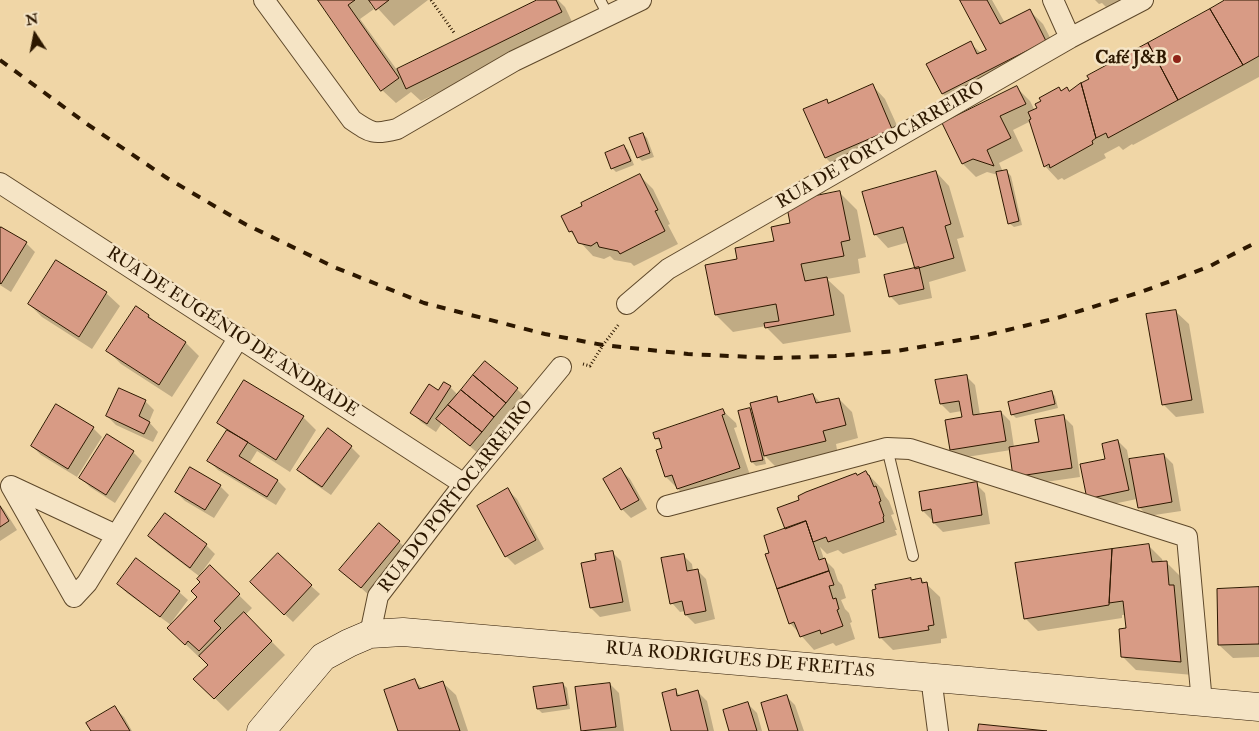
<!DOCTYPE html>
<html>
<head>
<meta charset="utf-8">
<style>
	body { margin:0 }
	#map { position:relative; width:1259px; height:731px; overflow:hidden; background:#f0d6a6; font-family:"IM FELL Double Pica",serif }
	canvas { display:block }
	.north { position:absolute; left:10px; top:10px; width:50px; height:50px; -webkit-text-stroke:4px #f5e4c5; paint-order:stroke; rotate:349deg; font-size:14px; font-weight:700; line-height:20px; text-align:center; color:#2d1800 }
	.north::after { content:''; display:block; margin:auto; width:18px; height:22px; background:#2d1800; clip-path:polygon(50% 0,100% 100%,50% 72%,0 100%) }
</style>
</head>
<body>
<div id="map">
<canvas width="1259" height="731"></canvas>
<div class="north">N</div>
</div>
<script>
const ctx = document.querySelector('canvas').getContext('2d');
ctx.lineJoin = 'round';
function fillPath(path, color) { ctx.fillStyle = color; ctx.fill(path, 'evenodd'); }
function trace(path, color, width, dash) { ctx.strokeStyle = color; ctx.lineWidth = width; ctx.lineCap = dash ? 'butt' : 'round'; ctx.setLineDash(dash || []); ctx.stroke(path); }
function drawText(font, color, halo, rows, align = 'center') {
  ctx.font = font + ' "IM FELL Double Pica",serif'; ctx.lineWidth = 5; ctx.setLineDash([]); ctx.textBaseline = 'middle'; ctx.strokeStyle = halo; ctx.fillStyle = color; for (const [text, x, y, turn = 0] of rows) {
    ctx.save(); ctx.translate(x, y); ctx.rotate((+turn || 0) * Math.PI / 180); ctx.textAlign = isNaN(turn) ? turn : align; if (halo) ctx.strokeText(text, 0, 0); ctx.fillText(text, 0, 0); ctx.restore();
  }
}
fillPath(new Path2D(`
	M320 0H428L394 26 372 2 370 4 374 9 360 19 397 70 540 0H558L565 7 574 26 421 101 411 92 396 103 382 90Z
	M962 0H992L1005 23 1030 11 1043 24 1059 55 956 107 943 94 970 43 981 53 987 50Z
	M1095 0H1121L1107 8 1102 3 1099 4Z
	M1227 0H1259V77L1133 145 1132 144 1123 150 1119 146 1104 154 1106 158 1064 180 1062 178 1058 180 1045 166 1031 121 1013 130 1023 151 999 163 1003 172 1006 171 1011 176 1022 225 1014 227 1009 223 998 175 987 172 976 177 963 164 943 124 1017 88 1030 101 1035 111 1059 89 1062 91 1069 92Z
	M872 85 885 99 905 143 839 171 826 158V100L830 104Z
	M643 134 647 138 654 157 642 161 638 157Z
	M624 146 628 150 634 165 616 172 612 168Z
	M936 172 949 186 964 237 957 239 966 271 929 282 932 298 899 305 890 296 917 270 909 242 888 248 875 234Z
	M640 176 653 189 670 224 668 225 678 244 634 266 631 263 614 260 610 256 604 259 593 256 570 231Z
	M840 193 857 210 866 257 858 259 860 273 827 279 844 295 851 332 783 344 766 327V326L733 332 716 315 707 266 738 260 776 242Z
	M0 231 26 243 35 252 11 292 0 285Z
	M56 261 106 293 120 306 92 349 42 317 29 304Z
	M1175 311 1189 324 1204 413 1176 417 1163 404Z
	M149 316 158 325 186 343 199 356 172 397 121 364 108 351Z
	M966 376 975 385 980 415 1001 412 1010 421 1014 447 1040 443 1064 417 1073 426 1080 477 1024 485 1011 450 960 458 951 449 964 419 962 411 950 413 941 404Z
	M444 383 450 387 458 395 517 389 526 398 479 454 442 423 436 432 421 422 412 413 439 392Z
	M1051 392 1055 396 1058 408 1016 418 1012 414Z
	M813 395 821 403 839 399 852 412 858 438 836 444 838 455 778 469 764 455 766 464 756 466 752 462 749 410 755 415 776 398 781 403Z
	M145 401 154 410 149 422 158 432 153 442 116 425 107 416Z
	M722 410 736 423 737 427 734 428 752 481 691 502 666 477 664 448 663 445 656 438Z
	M303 417 316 430 290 472 257 451 249 464 277 480 286 489 276 505 218 470 209 461 227 431 219 423Z
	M93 428 102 437 77 477 41 455 32 446Z
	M1118 441 1127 450 1129 461 1164 455 1173 464 1181 511 1148 516 1139 507 1137 499 1098 507 1089 498 1107 460Z
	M351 447 360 456 331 495 308 479 299 470Z
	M133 452 142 461 115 503 90 487 81 478Z
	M621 470 630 479 647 509 631 518 622 509Z
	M866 472 882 489 885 496 889 501 894 514 891 515 897 530H895L897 535 843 554 838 550 827 554 820 547 824 559 834 569 838 581 842 585 846 598 841 600 845 609 849 613 852 622 850 623 855 639 836 646 833 643 814 650 790 623 771 553 787 529 801 501 856 474 858 476Z
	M976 484 985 493 990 524 943 532 934 523V519L932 520 923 511Z
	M220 486 229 495 214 518 185 501 176 492Z
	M508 490 517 499 544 549 515 565 506 556Z
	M0 505 5 511 17 530 0 541Z
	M166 514 206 545 215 554 199 576 158 545 149 536Z
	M399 542 408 550 370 596 341 570Z
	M1149 546 1162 559 1163 563 1166 562 1180 576 1181 594 1187 599 1193 675 1136 670 1123 657 1128 629 1126 615H1122V618L1038 631 1025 618Z
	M612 552 621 561 631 611 600 617 591 608Z
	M683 555 692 564 693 571 697 570 706 579 715 619 695 624 686 615 685 611 680 612 672 603Z
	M210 567 252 608 245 615 285 655 228 711 195 679 209 665 200 656 199 657 168 628 171 625 127 593 118 584 179 592 188 600 171 623 173 624 198 597 202 582Z
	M921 579 940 597 947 638 941 639V643L893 650 880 637 912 581Z
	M311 586 320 594 293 622 260 591Z
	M1259 589V657L1233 658 1219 645Z
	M415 681 423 689 442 682 456 695 468 731H399Z
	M563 684 567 688 570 709 542 713 538 709Z
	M610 684 619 693 624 731H582Z
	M675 691 681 696 698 692 707 701 714 731H672Z
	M786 696 795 705 804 731H771Z
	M748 704 757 713 762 731H731Z
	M115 708 124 717 132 731H93Z`), '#0003');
const building = new Path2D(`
	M318 0H355L348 5 399 78 381 91Z
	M369 0H389L376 10Z
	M537 0H556L562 12 406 89 397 69Z
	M960 0H987L1000 24 1030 9 1046 41 942 94 926 64 971 41 977 54 986 50Z
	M1225 0H1259V56L1243 65 1210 9Z
	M1210 9 1243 65 1178 100 1148 43Z
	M1148 43 1178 100 1108 138 1106 133 1096 138 1081 83 1089 79 1087 76Z
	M1081 83 1096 138 1092 141 1093 144 1050 168 1049 164 1044 167 1029 120 1031 119 1028 112 1037 108 1035 104 1041 101 1039 98 1059 87 1061 91 1067 87 1069 91Z
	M873 84 892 129 825 158 803 109 827 99 828 103Z
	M1017 86 1026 104 1000 116 1011 138 987 150 994 166 973 159 962 164 942 123Z
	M643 133 650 153 637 158 629 138Z
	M624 145 631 161 611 169 605 153Z
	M1007 170 1019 221 1008 224 996 172Z
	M936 171 951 224 945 226 954 258 915 269 903 227 874 235 862 192Z
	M640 174 658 210 655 211 665 231 620 254 618 251 599 247 597 242 591 246 578 243 572 231 569 232 561 216 582 206 581 203Z
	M840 191 850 240 841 242 844 256 801 264 805 281 827 277 834 315 765 328 764 323 779 321 776 304 715 315 705 265 737 259 735 248 774 241 771 227 790 223 786 202Z
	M1 227 27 242 1 284 0 283V229Z
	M56 260 107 292 79 337 28 304Z
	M919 267 924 289 889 297 884 275Z
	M136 306 149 315 148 317 186 342 159 385 106 351Z
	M1176 310 1192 400 1162 405 1146 314Z
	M485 361 518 388 506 403 473 375Z
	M473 375 506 403 494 417 461 390Z
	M967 375 973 415 1001 411 1006 441 950 450 945 420 962 417 959 401 940 404 935 380Z
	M244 380 304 416 276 460 217 423Z
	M444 382 451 386 427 424 410 413 429 384 438 390Z
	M119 388 146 400 139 416 150 422 144 434 106 416Z
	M461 390 494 417 482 432 448 405Z
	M1052 391 1055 404 1011 415 1008 402Z
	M813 394 816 403 839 398 846 425 823 431 826 441 764 456 750 403 777 396 778 402Z
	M56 404 94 427 68 469 31 446Z
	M448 405 482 432 470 446 436 419Z
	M750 408 763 460 751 462 738 411Z
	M723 409 725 414 722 415 740 468 677 489 672 475 665 477 656 450 662 448 659 438 655 439 653 433Z
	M1064 415 1072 468 1013 477 1009 447 1039 442 1035 420Z
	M328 428 352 446 322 487 297 470Z
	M227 430 248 442 239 456 278 480 267 497 207 461Z
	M107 434 134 451 106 495 79 478Z
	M1118 440 1129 490 1087 499 1080 464 1105 459 1102 444Z
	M1164 454 1172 502 1138 508 1129 459Z
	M190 467 221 485 205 510 175 492Z
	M621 468 639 500 621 510 603 479Z
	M866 471 868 475H869L874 487 876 486 881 501 879 502 884 516 883 517 884 522 828 542 826 537 813 542 806 521 785 529 777 508 799 500 798 496 806 492 856 473 857 475Z
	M977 482 982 515 933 523 931 509 922 511 919 492Z
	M508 488 536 540 505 557 477 506Z
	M0 506 9 521 0 527Z
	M165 513 207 544 190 568 148 536Z
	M806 521 819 560 825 558 829 571 777 589 765 554 769 553 764 536Z
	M379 523 400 541 361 588 339 570Z
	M1149 544 1152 562 1167 561 1169 585H1174L1181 662 1121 657 1119 629 1126 628 1123 601 1109 603 1112 549Z
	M1112 549 1109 605 1024 619 1015 563Z
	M613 551 623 602 590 608 581 563 596 560 595 554Z
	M278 553 312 585 284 615 250 582Z
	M684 554 687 571 698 569 706 611 685 615 682 601 670 604 661 558Z
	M136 558 180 591 160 617 117 584Z
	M210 565 240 594 214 621 221 628 199 651 188 641 185 645 167 628 197 597 191 591 200 582 197 579Z
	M829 571 834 585 829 586 833 599 836 598 839 609 837 610 843 626 821 634 820 630 800 637 794 622 789 624 777 589Z
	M911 578V580L921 578 922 583 927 582 934 625 928 626 929 630 879 638 872 590 876 589 875 585Z
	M1259 587V644L1218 645 1217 589Z
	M244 612 272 641 214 699 193 679 208 665 199 656Z
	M415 679 419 689 443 681 460 731H398L384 690Z
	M563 683 567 705 537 709 533 687Z
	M610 683 616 727 581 731 575 687Z
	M676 689 677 696 698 690 708 731H671L662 693Z
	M787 695 798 731H769L761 703Z
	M748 702 757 731H729L723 710Z
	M115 706 130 731H91L86 723Z
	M979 724 1047 731H978Z`);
fillPath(building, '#d89b85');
trace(building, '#2d1800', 1);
const service = new Path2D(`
	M600 0 608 15
	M887 448 913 556`);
const minor = new Path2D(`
	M264 0 352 120C371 133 374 135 397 129L514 61 641 0
	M1053 0 1070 38
	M0 183 464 484
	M627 304 668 269 1070 38 1143 0
	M667 506 887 448 910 449 1187 537 1202 703
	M116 535 11 486 74 597 87 583 239 337
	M370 634 378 596 464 484 561 367
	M931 677 938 731`);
const secondary = new Path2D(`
	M261 731 323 657 349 643 370 634 403 632 970 681 1259 707`);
trace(service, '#5e482a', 12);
trace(minor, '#5e482a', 22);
trace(secondary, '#2d1800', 29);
trace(new Path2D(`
	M431 0 455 34
	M583 364 590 366 603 345 619 324`), '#2d1800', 3, [1, 2.5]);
trace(service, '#f5e4c5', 10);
trace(minor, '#f5e4c5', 20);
trace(secondary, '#f5e4c5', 28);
trace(new Path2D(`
	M0 60 87 124 167 178 245 224 334 267 424 303 545 334 603 345 688 354 774 358 835 356 897 351 983 336 1057 318 1141 292 1208 267 1259 241`), '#2d1800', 4, [9, 9]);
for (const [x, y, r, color] of [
	[1177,59,5,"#8f2418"]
]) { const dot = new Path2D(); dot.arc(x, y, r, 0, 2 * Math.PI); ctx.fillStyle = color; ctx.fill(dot); trace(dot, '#f5e4c5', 2); }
drawText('bold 18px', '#2d1800', '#f5e4c5', [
	["Café J&B",1167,59]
], 'right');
drawText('18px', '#2d1800', '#f5e4c5', [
	["RUA DE PORTOCARREIRO",881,146,-30],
	["RUA DE EUGÉNIO DE ANDRADE",232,333,33],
	["RUA DO PORTOCARREIRO",457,497,-52],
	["RUA RODRIGUES DE FREITAS",740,661,5]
]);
</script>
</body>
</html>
